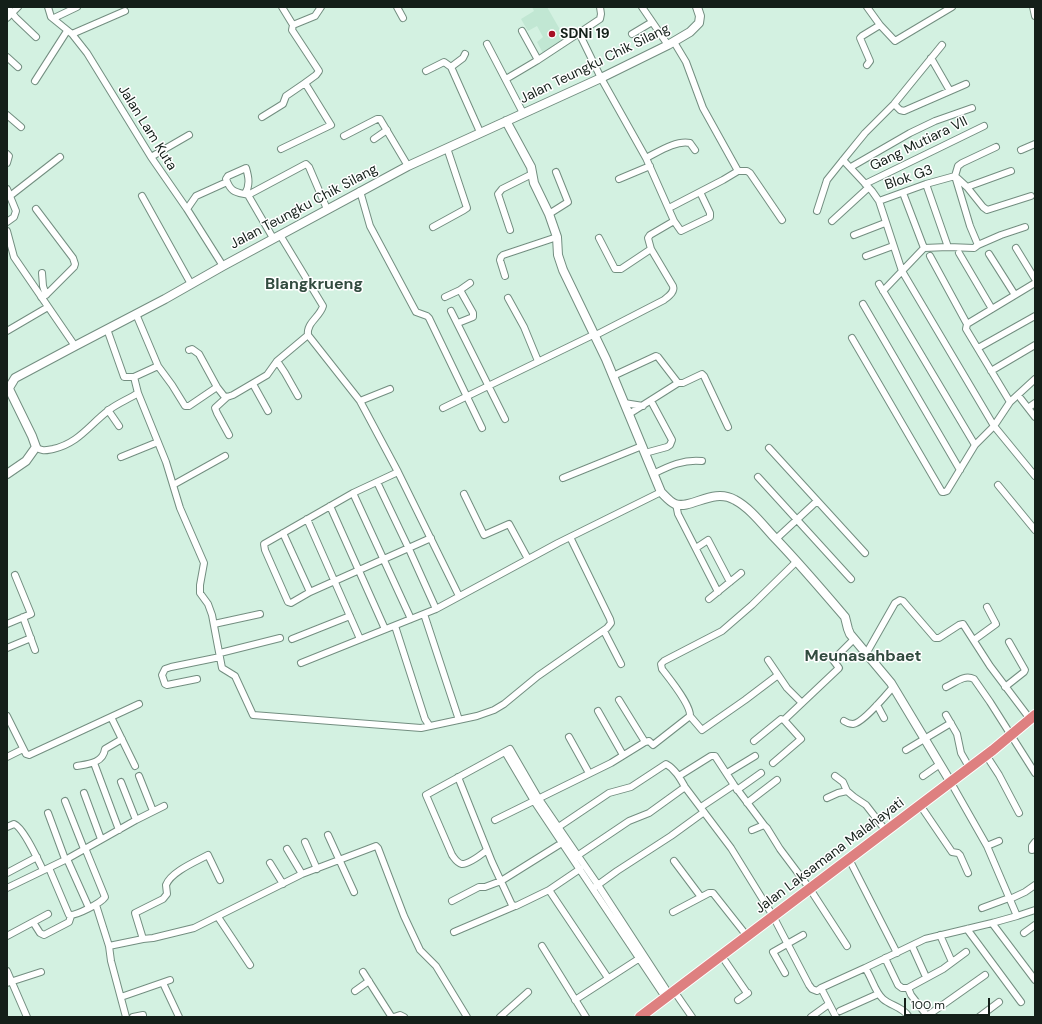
<!DOCTYPE html>
<html>
<head>
<meta charset="utf-8">
<style>
	body { margin:0 }
	#map { position:relative; width:1042px; height:1024px; overflow:hidden; background:#d3f1e1; font-family:"DM Sans",sans-serif }
	canvas { display:block }
	.frame { position:absolute; inset:0; border:8px solid #141f19; pointer-events:none }
	.scale { position:absolute; left:904px; top:998px; width:86px; height:18px; box-sizing:border-box; border:2px solid #141f19; border-top:0; padding-left:5px; font-size:12px; line-height:14px; white-space:nowrap; color:#141f19; -webkit-text-stroke:3px #fff; paint-order:stroke }
</style>
</head>
<body>
<div id="map">
<canvas width="1042" height="1024"></canvas>
<div class="frame"></div>
<div class="scale">100 m</div>
</div>
<script>
const ctx = document.querySelector('canvas').getContext('2d');
ctx.lineJoin = 'round';
function fillPath(path, color) { ctx.fillStyle = color; ctx.fill(path, 'evenodd'); }
function trace(path, color, width, dash) { ctx.strokeStyle = color; ctx.lineWidth = width; ctx.lineCap = dash ? 'butt' : 'round'; ctx.setLineDash(dash || []); ctx.stroke(path); }
function drawText(font, color, halo, rows, align = 'center') {
  ctx.font = font + ' "DM Sans",sans-serif'; ctx.lineWidth = 3; ctx.setLineDash([]); ctx.textBaseline = 'middle'; ctx.strokeStyle = halo; ctx.fillStyle = color; for (const [text, x, y, turn = 0] of rows) {
    ctx.save(); ctx.translate(x, y); ctx.rotate((+turn || 0) * Math.PI / 180); ctx.textAlign = isNaN(turn) ? turn : align; if (halo) ctx.strokeText(text, 0, 0); ctx.fillText(text, 0, 0); ctx.restore();
  }
}
fillPath(new Path2D(`
	M532 7H547L566 40 544 55 537 42 543 37 537 26 528 31 521 19 534 11Z`), '#c1e7d3');
const minor = new Path2D(`
	M7 7 16 18 36 37
	M48 7 51 17 72 34 87 53 151 157 187 209 223 266
	M282 7 293 25 315 16 321 7
	M397 7 403 18
	M642 7 668 45
	M867 7 880 25
	M1033 7 1035 16
	M7 18 18 7
	M54 18 77 7
	M293 25 292 30 319 71 316 75 305 83
	M522 31 538 60
	M579 33 600 19 601 14 600 7
	M72 34 125 11
	M632 34 652 22
	M674 42 686 62 703 108 738 171
	M487 44 523 113
	M465 54 463 58 451 67 480 132
	M7 57 18 67
	M931 58 950 91
	M867 65 870 61 860 38 862 36 880 25 895 41 952 7
	M426 71 444 62 451 67
	M506 79 538 60 579 33 601 78 646 158 674 221 681 231 710 217V213L700 192
	M35 81 67 31
	M894 104 900 110 904 111 966 84
	M7 115 21 127
	M262 117 283 104 286 96 305 83 331 125 281 149
	M344 136 377 119H380L408 166
	M374 139 387 130
	M1021 150 1035 144
	M7 154 9 156 7 163
	M151 157 189 135
	M646 158C658 152 676 140 690 143L695 150
	M843 160 872 191 879 201 926 184 955 176
	M851 167 910 133 935 121 972 108
	M955 176 967 187 983 207 987 210 1031 196
	M619 179 650 166
	M865 184 984 126
	M926 184 948 247
	M967 187 1011 171
	M7 189 16 211 14 217 7 222
	M360 191 370 226 416 312 427 316 429 318 482 428
	M903 193 924 248
	M245 194C250 185 249 178 246 168L228 176 226 179C231 193 236 192 248 195L273 238
	M248 195 306 164 309 167 327 209
	M10 196 60 157
	M142 196 191 284
	M879 201 902 271 994 426 1035 476
	M669 208 723 180 738 171H747L750 173 782 220
	M36 209 73 258 75 264 74 267 46 295 41 297
	M187 209 196 196 227 182
	M817 211 827 180 843 160 865 133 894 104 942 45
	M549 214 568 202 556 172
	M832 221 868 188
	M433 227 464 210 467 208 447 148
	M510 230 498 194 502 189 532 174
	M7 231 14 257 75 346
	M854 235 885 223
	M599 238 615 269H621L651 249
	M978 245 970 226 955 176 958 166 962 163 996 147
	M1016 248 1035 279
	M959 253 992 309
	M989 254 1015 295
	M866 256 893 246
	M930 256 967 324 966 329 1010 402
	M42 273 43 286 46 295
	M505 276 500 260 501 257 503 255 557 237
	M879 284 975 445
	M460 290 470 283
	M883 291 924 248 948 247 974 248 978 245 1001 235 1025 227
	M445 297 460 290 473 313V317L458 323
	M508 298 524 327 538 361
	M863 304 960 470
	M451 311 505 419
	M136 314 158 366 172 385 185 406H189L217 387 224 396 227 397 233 395 267 375 277 361 308 335C306 323 320 317 323 306L280 235
	M967 324 1035 283
	M107 329 124 377H134
	M7 331 48 307
	M308 335 360 401 398 472 459 596
	M594 336 664 300C669 296 675 292 673 286L651 249 648 238 650 235 674 221
	M852 338 942 492H944L947 491 975 445 994 426 1010 402 1035 379
	M978 348 1035 316
	M189 350 192 349 199 354 217 387
	M277 361 285 373 298 396
	M158 366 134 377 138 393 166 462 180 508 204 563 200 585V593L208 604 212 615 222 668 235 676 253 715 421 728 477 716 494 710 504 704 538 676 607 628 611 623 610 619 570 537
	M991 371 1035 345
	M613 376 656 356 658 357 678 383H683L702 374 704 376 728 427
	M253 384 268 411
	M227 397 215 408 217 413 229 435
	M1021 399 1035 417
	M360 401 390 389
	M624 403 643 406
	M443 408 593 335
	M1028 408 1035 403
	M108 410 119 426
	M629 414 678 383
	M36 447C42 452 47 450 53 449 79 443 89 425 109 410 118 403 129 399 138 393
	M769 448 865 553
	M645 453 667 447 670 445 672 440 651 401
	M121 457 158 442
	M398 472 353 493 264 544 265 550 288 602 291 603 310 592 431 538
	M653 474C669 466 684 459 702 461
	M758 477 851 579
	M563 478 642 446
	M377 482 409 549 436 609
	M173 485 225 456
	M998 485 1035 530
	M353 493 411 619
	M464 494 484 535 509 524 528 559
	M676 504 678 514 718 592
	M330 506 385 629
	M307 519 360 639
	M283 533 310 592
	M776 539 817 501
	M696 548 708 540 730 582
	M709 599 741 573
	M424 614 459 720
	M23 617 35 650
	M7 624 31 614 15 575
	M214 624 260 614
	M395 626 425 719 429 725
	M604 631 621 664
	M292 639 350 616
	M974 640 996 624 987 607
	M7 648 31 638
	M220 653 280 638
	M866 654 895 603 900 600 903 601 935 638H939L959 625 963 624 990 666 1030 719
	M768 660 787 688 802 703
	M301 663 436 609 558 543 661 492
	M197 679 167 685 165 684 162 675 165 669 171 667 220 657
	M946 687C955 683 964 674 974 679L990 702 1035 773
	M1005 687 1024 672 1025 670 1009 642
	M619 700 645 742
	M877 705 884 718
	M598 711 623 755
	M946 715 957 734 961 753 969 767
	M7 716 26 754 29 755 139 704
	M690 716 702 730 745 700 778 675
	M111 717 135 766
	M844 721C847 723 850 724 853 724 863 723 886 695 893 687
	M569 737 589 773
	M754 741 781 719 784 720
	M906 750 951 723
	M505 752 534 801 665 997
	M986 755 999 775 1019 813
	M7 757 23 749
	M94 763 119 830
	M773 763 801 739 784 720 839 668 833 660 854 639
	M77 766C89 764 103 763 105 749L122 739
	M727 773 755 756
	M139 776 153 811
	M679 776 711 756H715L734 785 764 825
	M835 776 843 782 847 791 854 797 866 805 886 831
	M923 776 940 764
	M458 777 492 862 512 905 516 906 549 890 580 869
	M950 781 987 846 999 841
	M121 782 136 820
	M737 790 761 773
	M84 793 101 839
	M827 798 838 793 847 791
	M65 801 84 849
	M747 803 777 780
	M920 805 952 852 958 853 960 855 968 873
	M701 807 734 785
	M48 813 65 859
	M495 820 611 763 645 742 649 741 653 745 690 716C691 705 669 678 662 669L661 664 664 661 722 631 752 605 797 561
	M7 827 14 824C23 827 38 860 43 870
	M554 830 609 793 631 787 666 764C675 769 680 778 685 787L731 848 773 916 809 985 812 989 817 991 821 988
	M752 830 764 825 767 828 780 849 810 889 847 946
	M328 835 354 892
	M305 842 317 869
	M987 846 1017 916 1035 910
	M287 849 302 874
	M487 850C482 854 469 864 462 864 457 863 455 859 452 855L426 795 510 749 539 799 598 885 669 994
	M1032 850V846L1035 842
	M574 858 629 821 649 813 685 787
	M67 859 89 908
	M849 859 897 953
	M674 861 701 897
	M270 863 283 884
	M49 868 69 915C76 916 101 903 105 897L85 848
	M7 873 37 857
	M595 887 617 871 671 836 704 812
	M7 888 67 859 136 820 164 806
	M549 890 608 978
	M1010 899 1025 892 1035 885
	M452 901 479 887H485L501 881 565 841
	M96 905 109 946 111 961 126 1017
	M982 908 1009 898
	M673 912 709 893H713L747 936
	M218 917 250 965
	M33 922 40 933 44 935 69 922 71 916
	M992 923 1035 980
	M967 929 1021 1002
	M454 932 515 906
	M1024 933 1035 925
	M940 935 952 962
	M7 936 48 914
	M143 939 135 913 163 899 167 894 166 885C171 872 195 862 208 855L220 880
	M109 946 143 939 153 938 194 928 302 874 376 846 378 848 404 916 420 950 436 966 467 1017
	M542 946 586 1017
	M912 946 926 977
	M721 955 747 993
	M885 958 898 985 902 988H908L911 995 928 1017
	M7 971 27 1017
	M363 972 391 1016 393 1017
	M785 973 773 952 803 935
	M7 983 41 972
	M163 983 179 1017
	M908 988 943 969 966 952
	M355 991 369 981
	M674 991 692 1017
	M121 997 170 980
	M575 1000 643 956
	M738 1000 748 993
	M840 1011 878 994
	M927 1016 985 975
	M133 1017 143 1015
	M394 1017 400 1015 404 1017
	M500 1017 528 992
	M811 1017 829 1004
	M836 1017 821 988 865 968
	M909 1017C903 1007 891 1006 883 999 874 991 872 977 865 968L925 939 992 923 1017 916
	M979 1017 999 1002`);
const tertiary = new Path2D(`
	M506 121 531 167 534 183 549 214 557 237 558 255 563 270 606 359 661 492C665 496 670 502 675 504 691 510 713 487 735 500 750 508 762 524 774 537 799 563 822 590 845 617L848 629 850 634 891 683 950 781
	M7 474 26 461 36 447 32 436 10 391 9 388 15 378 75 346 165 299 223 266 408 166 601 78 668 45 690 32 699 23 700 16 697 7`);
const trunk = new Path2D(`
	M640 1017 993 750 1035 715`);
trace(minor, '#738e80', 8);
trace(tertiary, '#738e80', 10);
trace(trunk, '#fff', 12);
trace(minor, '#fff', 6);
trace(tertiary, '#fff', 8);
trace(trunk, '#de8080', 10);
for (const [x, y, r, color] of [
	[552,34,4,"#a70f24"]
]) { const dot = new Path2D(); dot.arc(x, y, r, 0, 2 * Math.PI); ctx.fillStyle = color; ctx.fill(dot); trace(dot, '#fff', 1.5); }
drawText('bold 14px', '#141f19', '#fff', [
	["SDNi 19",560,34]
], 'left');
drawText('14px', '#141f19', '#fff', [
	["Jalan Teungku Chik Silang",595,64,-26],
	["Jalan Lam Kuta",147,128,58],
	["Gang Mutiara VII",919,144,-26],
	["Blok G3",909,178,-19],
	["Jalan Teungku Chik Silang",304,207,-28],
	["Jalan Laksamana Malahayati",830,856,-37]
]);
drawText('bold 16px', '#324b3f', '#fff', [
	["Blangkrueng",314,285],
	["Meunasahbaet",863,657]
]);
</script>
</body>
</html>
